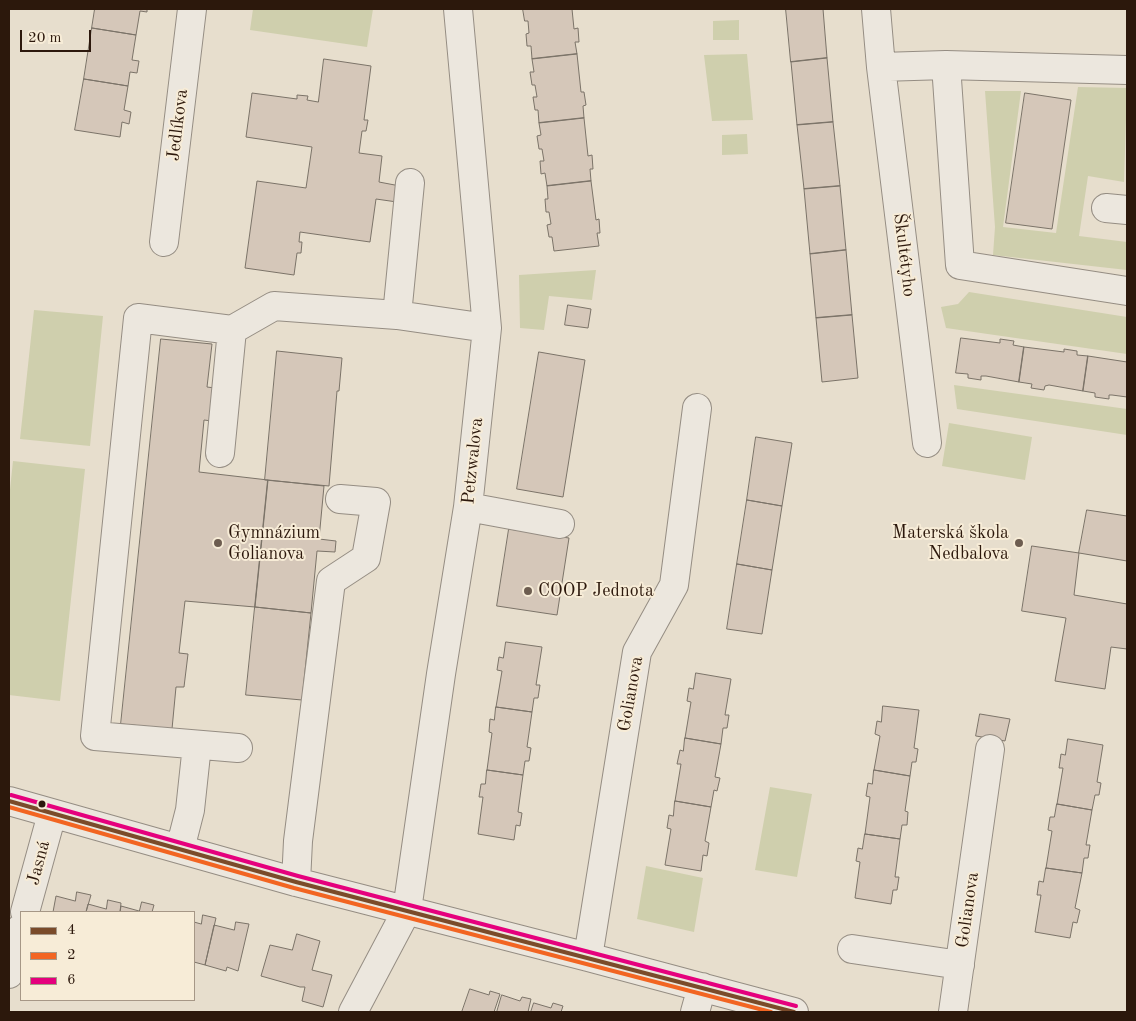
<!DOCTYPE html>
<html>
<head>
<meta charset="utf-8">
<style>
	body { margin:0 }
	#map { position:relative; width:1136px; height:1021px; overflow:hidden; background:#e7decd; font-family:"Old Standard TT",serif }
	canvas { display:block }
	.frame { position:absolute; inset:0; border:10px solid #2c180c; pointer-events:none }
	.legend { position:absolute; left:20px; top:911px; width:175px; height:90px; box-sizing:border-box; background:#f7ecd7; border:1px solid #a69786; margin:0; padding:6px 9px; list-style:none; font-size:15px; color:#2c180c }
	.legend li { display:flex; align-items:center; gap:10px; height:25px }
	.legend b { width:25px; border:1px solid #a69786 }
	.scale { position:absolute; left:20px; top:30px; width:71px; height:22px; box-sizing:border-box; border:2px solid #2c180c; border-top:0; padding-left:6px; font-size:15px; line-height:18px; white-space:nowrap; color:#2c180c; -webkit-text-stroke:4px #f7ecd7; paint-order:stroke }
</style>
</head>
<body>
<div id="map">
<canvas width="1136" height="1021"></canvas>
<div class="frame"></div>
<ul class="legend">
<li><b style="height:6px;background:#7a4b2a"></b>4</li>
<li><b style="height:6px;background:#f26522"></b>2</li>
<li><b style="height:6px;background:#e5007d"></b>6</li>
</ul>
<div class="scale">20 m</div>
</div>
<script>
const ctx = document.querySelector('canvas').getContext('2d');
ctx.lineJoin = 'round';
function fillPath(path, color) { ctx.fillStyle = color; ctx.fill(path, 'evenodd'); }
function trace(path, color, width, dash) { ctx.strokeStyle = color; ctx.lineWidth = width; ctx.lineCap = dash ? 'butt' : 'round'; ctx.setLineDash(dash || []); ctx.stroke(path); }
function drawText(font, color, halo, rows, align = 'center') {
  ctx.font = font + ' "Old Standard TT",serif'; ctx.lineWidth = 4; ctx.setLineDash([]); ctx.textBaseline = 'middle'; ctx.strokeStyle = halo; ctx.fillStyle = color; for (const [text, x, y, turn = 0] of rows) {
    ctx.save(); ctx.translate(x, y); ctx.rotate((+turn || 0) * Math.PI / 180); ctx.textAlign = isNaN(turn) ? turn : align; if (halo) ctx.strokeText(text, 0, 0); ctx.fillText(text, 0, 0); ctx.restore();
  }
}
fillPath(new Path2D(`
	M253 9H373L367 47 250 30Z
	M739 20V40H713V21Z
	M747 54 753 120 712 121 704 55Z
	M1078 87 1127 88 1124 182 1088 176 1079 236 1127 242V270L993 255 995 227 985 91H1021L1003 227 1056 233Z
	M747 134 748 154 722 155V135Z
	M596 270 592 300 549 296 544 330 520 328 519 275Z
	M969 292 1127 317V354L946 328 941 307 958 304Z
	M34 310 103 316 90 446 20 439Z
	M954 385 1127 409V435L957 409Z
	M949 423 1032 437 1025 480 942 466Z
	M13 461 85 469 60 701 9 695V499Z
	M770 787 812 794 797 877 755 870Z
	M646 866 703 878 694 932 637 919Z`), '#cfcfad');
const building = new Path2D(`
	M95 9H147V12L140 11 136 35 92 28Z
	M523 9H572L574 29 578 28 579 42H575L577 54 532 59 531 46H527L526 34 529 33 528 21H525Z
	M786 9H823L827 58 791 62Z
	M92 28 136 35 132 60 139 61 137 73 130 72 128 86 84 79Z
	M577 54 581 92H584L586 105 583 106 584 118 539 123 538 110H535L533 97H537L535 85H532L530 72H534L532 59Z
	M827 58 833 122 797 125 791 62Z
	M324 59 371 66 364 120H368L366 131H362L359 153 382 156 379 182 400 186 397 202 376 199 370 242 300 232 299 242H302L301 253H297L294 275 245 268 257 181 306 188 312 147 246 137 252 93 297 99V95L308 96 307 100 318 102Z
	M84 79 128 86 124 110 131 112 129 124 122 122 120 137 75 130Z
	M1025 93 1071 100 1052 229 1006 223Z
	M584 118 588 156 592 155 593 169H590L591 181 547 186 545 173 541 174 540 161H544L542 149H539L537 136 541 135 539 123Z
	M833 122 840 186 804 189 797 125Z
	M591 181 596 220 599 219 600 233H597L599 246 554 251 552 237H549L547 225 551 224 549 212H546L545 199H548L547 186Z
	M840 186 846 250 810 254 804 189Z
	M846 250 852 315 816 318 810 254Z
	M568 305 591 309 588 328 565 325Z
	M852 315 858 378 822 382 816 318Z
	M961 338 1000 343V339L1014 341 1013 345 1024 347 1019 382 986 376H981V380L968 378V374L956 373Z
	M161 339 212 344 207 387 215 388 212 421 204 420 199 472 268 480 255 607 185 601 179 653 188 654 184 687H176L172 729 121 724Z
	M1024 347 1064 352V349L1077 351V355L1088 356 1083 391 1049 385 1045 386 1044 390 1031 388 1032 384 1019 382Z
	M277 351 342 358 339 391H337L329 486 265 480Z
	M539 352 585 360 563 497 517 489Z
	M1088 356 1127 362V397L1112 395H1109V399L1095 397V393L1083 391Z
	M756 437 792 443 782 506 747 500Z
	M268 480 324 486 319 539 336 541 335 552 317 551 311 613 255 607Z
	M747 500 782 506 772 570 737 564Z
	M1087 510 1127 516V561L1079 553Z
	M509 529 569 538 557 615 497 606Z
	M1032 546 1079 553 1074 595 1127 604V649L1111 647 1105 689 1055 681 1066 618 1022 611Z
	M737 564 772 570 762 634 727 629Z
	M255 607 311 613 302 700 246 695Z
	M506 642 542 647 536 685H540L538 698H534L532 712 496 707 502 671 497 670 499 657 503 658Z
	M696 673 731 679 725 715H729L727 728H723L721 744 685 738 691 702 687 701 689 688 693 689Z
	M883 706 919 710 914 748 918 749 916 762H912L910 776 874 770 880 736 875 734 877 721 881 722Z
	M496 707 532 712 527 747 531 748 529 761H525L523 775 487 770 492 733 489 732 490 719 494 720Z
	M980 714 1010 719 1005 741 976 736Z
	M685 738 721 744 715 777 720 778 717 791 714 790 711 807 675 801 681 764H677L680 750 683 751Z
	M1068 739 1103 745 1097 782 1101 783 1099 795H1095L1092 810 1057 804 1063 768H1059L1061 754 1065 755Z
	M487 770 523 775 518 812 522 813 520 826 516 825 514 840 478 834 483 797H479L481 784H485Z
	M874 770 910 776 905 811 908 812 907 825H902L900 839 865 834 870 797 866 796 868 783 872 784Z
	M675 801 711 807 705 841 709 843 707 856 703 855 701 871 665 865 671 829 667 828 669 815 673 816Z
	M1057 804 1092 810 1086 845H1090L1088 858H1084L1082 873 1046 868 1052 831 1048 830 1050 817H1054Z
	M865 834 900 839 895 877H899L897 890H893L891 904 855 898 860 862 856 861 858 848 862 849Z
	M1046 868 1082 873 1075 908 1080 910 1077 923 1073 922 1070 938 1035 932 1041 895H1037L1039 881 1043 882Z
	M77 892 91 895 86 912H53L56 896 75 901Z
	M108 900 121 903 120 912H86L88 904 106 909Z
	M142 902 154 905 152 912H120L121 906 139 911Z
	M203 915 216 918 205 965 194 962V922L201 924Z
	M236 922 249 924 238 971 227 967 226 971 205 965 214 925 234 930Z
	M297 934 320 941 312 970 332 975 323 1007 302 1001 305 987H300L261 976 270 945 292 950Z
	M470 989 489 995 490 991 500 994 494 1012H462Z
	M502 995 520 1001 522 997 531 999 528 1012H497Z
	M534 1003 551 1008 553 1003 563 1006 561 1012H531Z`);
fillPath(building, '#d5c7b9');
trace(building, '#7b7368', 1);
const minor = new Path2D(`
	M876 9 881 67
	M1127 70 946 65 960 265 1127 291
	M1106 208 1127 210
	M164 242 192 9
	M397 315 410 183
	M232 330 138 318 95 736 238 748
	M927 443 881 67 946 65
	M220 453 232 330 274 306 397 315 487 328
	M468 507 560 524
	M9 801 296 882 588 957 794 1012
	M180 849 190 810 197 745
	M296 882 298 841 331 581 366 558 376 502 340 499
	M25 912 52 814
	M852 949 960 965
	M588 957 637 652 674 585 697 408
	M9 974 21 928
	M353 1012 407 910 441 674 468 507 487 328 458 9
	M695 1012 702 987
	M953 1012 990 749`);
trace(minor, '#958d83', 30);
trace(minor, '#ece7de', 28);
trace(new Path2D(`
	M9 801 296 882 794 1012`), '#7a4b2a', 4);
trace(new Path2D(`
	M9 807 294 888 771 1012`), '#f26522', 4);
trace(new Path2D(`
	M11 795 298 876 796 1006`), '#e5007d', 4);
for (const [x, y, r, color] of [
	[218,543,5,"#6d5d50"],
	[1019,543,5,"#6d5d50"],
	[528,591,5,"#6d5d50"],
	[42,804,4.5,"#2c180c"]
]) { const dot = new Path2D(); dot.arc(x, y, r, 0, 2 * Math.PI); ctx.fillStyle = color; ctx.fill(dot); trace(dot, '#f7ecd7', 2); }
drawText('18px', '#2c180c', '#f7ecd7', [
	["Jedlíkova",178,125,-83],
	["Škultétyho",904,255,83],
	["Petzwalova",473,461,-84],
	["Golianova",631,694,-80],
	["Jasná",39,863,-75],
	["Golianova",968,910,-82]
]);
drawText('18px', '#2c180c', '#f7ecd7', [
	["Gymnázium",228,533],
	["Golianova",228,554],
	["Materská škola",1009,533,"right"],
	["Nedbalova",1009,554,"right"],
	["COOP Jednota",538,591]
], 'left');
</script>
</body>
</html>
